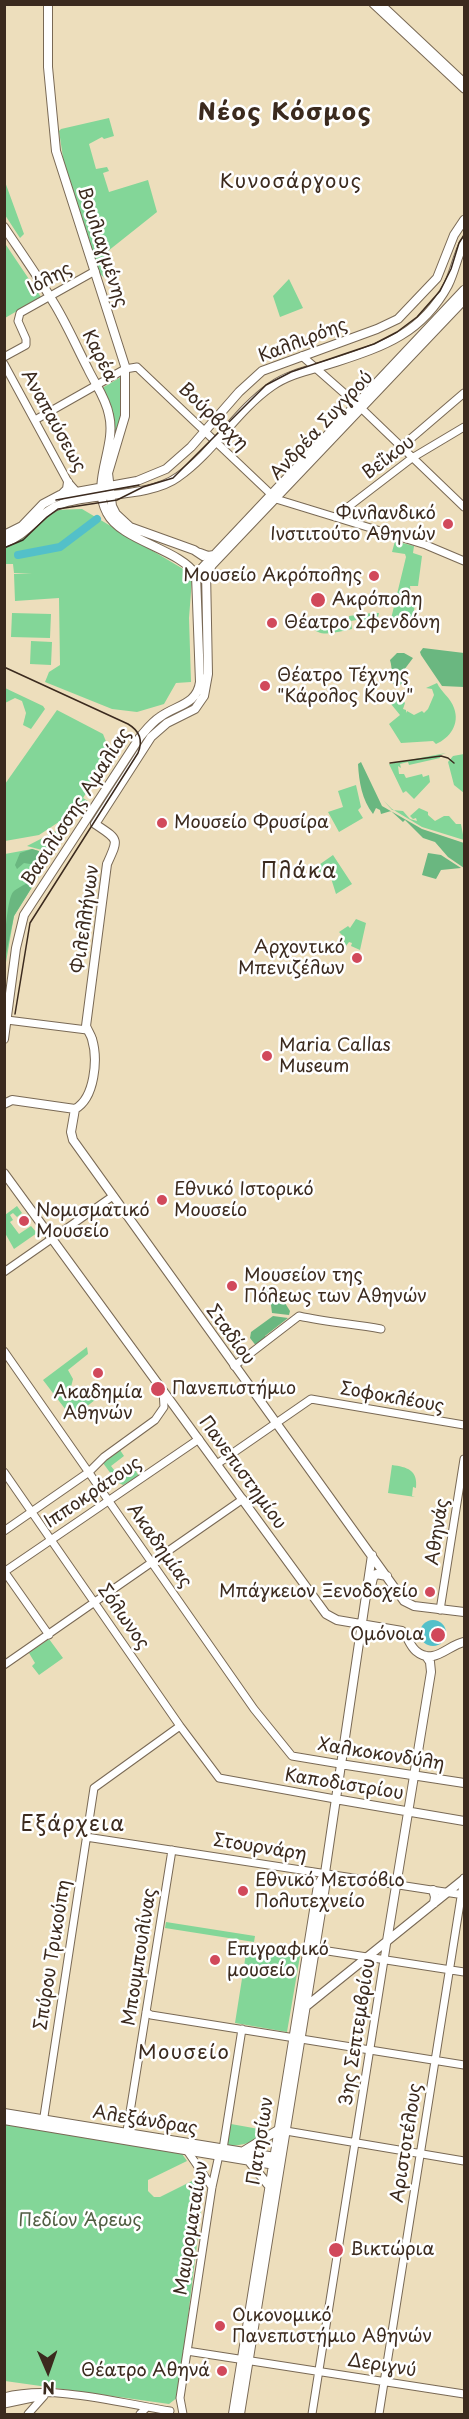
<!DOCTYPE html>
<html>
<head>
<meta charset="utf-8">
<style>
	body { margin:0 }
	#map { position:relative; width:469px; height:2419px; overflow:hidden; background:#eddebc; font-family:"Playpen Sans",sans-serif }
	canvas { display:block }
	.frame { position:absolute; inset:0; border:6px solid #3b2a1e; pointer-events:none }
	.north { position:absolute; left:18px; top:2341px; width:60px; height:60px; -webkit-text-stroke:4px #fff; paint-order:stroke; rotate:178deg; font-size:16px; font-weight:700; line-height:24px; text-align:center; color:#3b2a1e }
	.north::after { content:''; display:block; margin:auto; width:21px; height:27px; background:#3b2a1e; clip-path:polygon(50% 0,100% 100%,50% 72%,0 100%) }
</style>
</head>
<body>
<div id="map">
<canvas width="469" height="2419"></canvas>
<div class="frame"></div>
<div class="north">N</div>
</div>
<script>
const ctx = document.querySelector('canvas').getContext('2d');
ctx.lineJoin = 'round';
function fillPath(path, color) { ctx.fillStyle = color; ctx.fill(path, 'evenodd'); }
function trace(path, color, width, dash) { ctx.strokeStyle = color; ctx.lineWidth = width; ctx.lineCap = dash ? 'butt' : 'round'; ctx.setLineDash(dash || []); ctx.stroke(path); }
function drawText(font, color, halo, rows, align = 'center') {
  ctx.font = font + ' "Playpen Sans",sans-serif'; ctx.lineWidth = 5; ctx.setLineDash([]); ctx.textBaseline = 'middle'; ctx.strokeStyle = halo; ctx.fillStyle = color; for (const [text, x, y, turn = 0] of rows) {
    ctx.save(); ctx.translate(x, y); ctx.rotate((+turn || 0) * Math.PI / 180); ctx.textAlign = isNaN(turn) ? turn : align; if (halo) ctx.strokeText(text, 0, 0); ctx.fillText(text, 0, 0); ctx.restore();
  }
}
fillPath(new Path2D(`
	M109 118 114 136 104 139 102 137 89 144 96 169 107 167 109 171 103 173 109 192 148 180 157 212 108 251 116 277 106 279 100 274 64 164 59 131 61 129Z
	M4 179 24 234 20 238 5 215Z
	M4 242 41 297 5 318H4Z
	M289 279 303 308 280 317 273 296Z
	M121 377 122 406 118 434 115 435 111 405 102 388Z
	M82 509 190 573 192 579 189 618 191 682 176 683 164 704 137 712 112 709 45 682 49 672 60 665 59 598 15 601 14 574 32 573H14L13 564H5L4 548 30 534 55 510Z
	M395 541 414 546 413 553 422 556 418 586H410L411 596 416 597 412 624 402 622 390 623 406 557 405 554 392 552Z
	M12 613 51 614 50 638 11 637Z
	M372 613H379L376 625H368V622L363 623 362 619 351 621 352 629C339 631 320 639 312 627L314 619H319L321 630 349 625V616Z
	M31 641 52 642 51 665 30 664Z
	M437 683C441 692 451 698 454 708 460 724 450 738 436 744L433 741 401 743 389 724 400 715 391 704 395 702 394 699 403 695 401 698 405 703 403 709 406 710V713L407 711 414 715 422 711 424 713 428 709 434 695 432 689 426 688Z
	M5 688 43 706 45 709 31 729 23 725 26 713 22 701 15 698 5 703Z
	M57 710 103 734 113 759 98 785 93 782 83 798 88 801 77 819 71 814 39 835 5 841V784Z
	M446 753 440 755V758L409 765 408 762 400 764 401 768 398 766 399 774H404L406 778 422 774 423 777 429 775 430 782 414 799 406 791 403 793 389 764Z
	M464 754V793L454 785 448 762 453 756Z
	M356 785 361 807 358 810 363 818 339 832 328 812 343 807 338 791Z
	M383 800 392 810 403 811 410 819 417 821 416 818 413 819 410 816 419 808 428 812V815L435 821 444 816H449L456 824H461L464 840 422 827 392 809Z
	M67 829 69 831 53 853 27 846 58 830Z
	M32 849 52 855 14 916 5 968V854Z
	M333 855 352 884 336 894 330 875 323 878 316 867Z
	M356 919 366 923 360 950 351 946 352 943 349 942 346 946 341 942 345 938 339 932 348 926 350 928Z
	M17 1206 22 1213 17 1217 13 1213 10 1215 13 1220 10 1222 19 1234 31 1226 37 1233 14 1249 5 1233V1215Z
	M87 1347 88 1354 68 1370 73 1379 71 1387 79 1397H84L95 1389 100 1396 72 1418 43 1380Z
	M120 1450 124 1456 111 1466 121 1479 135 1470 139 1476 123 1485 117 1482 103 1463Z
	M392 1465C407 1467 418 1470 416 1488L413 1487 412 1496 415 1497 388 1493Z
	M49 1639 63 1658 39 1675 32 1666 35 1663 29 1653Z
	M166 1922 255 1936 254 1942 165 1928Z
	M247 1947 300 1956 287 2032 235 2023Z
	M5 2121 180 2151 187 2161 148 2180V2191L154 2197H160L198 2178 204 2188 178 2397 169 2404 5 2381Z
	M231 2124 270 2131C256 2141 244 2146 227 2146Z`), '#83d698');
fillPath(new Path2D(`
	M423 648 464 653V687L442 686 421 655 420 652Z
	M397 653H404L413 658 404 670 406 682 395 687C390 678 393 669 390 660Z
	M361 762 382 806 422 829 464 843V868L448 857 435 842 423 838 405 820 403 822 391 811 381 814 380 810 376 808 373 814C362 800 359 782 358 764Z
	M32 849 52 855 14 916 6 954 5 953C4 942 7 899 13 892 18 887 24 886 29 881 33 876 35 869 39 866L37 863 36 865 24 863 17 869 15 865 20 853Z
	M428 853 441 855 461 868 441 870 436 879 422 875Z
	M269 1285 275 1287 290 1311 289 1315 272 1313 271 1305 265 1301Z
	M273 1316 288 1318 265 1336 267 1340 257 1347 250 1338 251 1332Z`), '#6ab780');
fillPath(new Path2D(`
	M420 1633a13 13 0 1 1 26 0a13 13 0 1 1-26 0Z`), '#53c0c9');
trace(new Path2D(`
	M18 555 60 547 97 519`), '#53c0c9', 8);
const secondary = new Path2D(`
	M373 4 464 89
	M381 4 464 82
	M302 356 361 408 464 507
	M4 357 26 345V339L18 321 20 313 95 271
	M4 364 68 482 76 491
	M35 420 125 369 137 367 276 499 426 545 464 561
	M401 447 464 393
	M335 517 412 458 464 427
	M7 1020 87 1030
	M4 1272 113 1196
	M4 1351 254 1709 292 1756 340 1764
	M234 1366 299 1316C326 1322 353 1324 381 1329
	M217 1464 311 1399 464 1425
	M4 1472 180 1726 219 1778 335 1799
	M4 1531 89 1472 104 1457 155 1420 164 1407 163 1390
	M4 1571 49 1635
	M4 1572 199 1439
	M440 1610 464 1459
	M4 1665 243 1499
	M86 1837 464 1895
	M315 1949 464 1972
	M146 2012 151 2015 464 2065
	M43 2123 94 1788 180 1726
	M286 2131 464 2161
	M126 2137 172 1850
	M186 2149 212 2187
	M187 2351 464 2394
	M4 2397C53 2384 120 2403 170 2411
	M4 2404 42 2396
	M28 2414 44 2396
	M140 2414 147 2407
	M183 2414 180 2398 212 2187 219 2155 223 2149 242 2029
	M312 2414 387 1941
	M379 2414 464 1878`);
const primary = new Path2D(`
	M48 4V67L56 151 125 366V416L108 473 112 506 116 514 130 527 194 550 203 556
	M4 227C20 251 37 275 52 300 66 322 76 346 88 369 95 384 106 398 109 415 117 447 90 481 107 513 121 541 180 549 196 575L200 682C197 705 176 705 160 717 152 722 146 730 140 737L24 915 16 948 4 1039
	M61 495 67 489 68 482
	M4 535 22 526 43 504 60 495 137 481 166 469 191 447 239 392 262 371 377 329 398 319 437 278 454 235 464 220
	M4 543C30 534 40 510 64 503 96 493 151 497 178 477 214 452 236 411 272 386 290 373 315 369 336 362 385 346 422 333 448 285 455 271 457 256 464 243
	M4 1104 12 1100 75 1109
	M75 1109C95 1098 98 1059 92 1039 91 1035 88 1031 86 1026L107 864C119 838 119 840 95 824L151 737 167 723 195 709 204 696 208 674 206 571
	M75 1109 71 1132 73 1140 404 1601 414 1606 464 1612
	M4 1173 326 1614 337 1620 402 1631C408 1636 409 1645 416 1651 434 1666 448 1645 464 1642
	M371 1587 373 1578 376 1574 387 1576
	M340 1764 464 1783
	M335 1799 464 1821
	M433 1890 435 1897 434 1903
	M387 1941 431 1672 430 1662 426 1656
	M304 2008 464 1879
	M4 2113 275 2157
	M4 2120 275 2165
	M242 2152 278 2130
	M248 2160 269 2186
	M233 2414 315 1904 318 1885 324 1875
	M240 2414 325 1887V1873L372 1555`);
const highway = new Path2D(`
	M200 553 208 556 214 555
	M206 576 212 565 464 300
	M197 578 202 568 464 290`);
trace(secondary, '#796955', 9);
trace(primary, '#796955', 10);
trace(highway, '#796955', 10);
trace(secondary, '#fff', 7);
trace(primary, '#fff', 8);
trace(highway, '#fff', 8);
trace(new Path2D(`
	M56 500 139 485
	M4 548 23 540 47 517 58 509 117 500 143 487 173 478 266 385 291 372 374 344 397 332 417 317 440 291 451 269 459 243 464 235
	M4 667 128 724C140 731 143 741 138 753L30 923 15 1014
	M390 763 441 756 448 758 454 763`), '#3b2a1e', 1.5);
for (const [x, y, r, color] of [
	[448,524,6,"#d1495b"],
	[374,576,6,"#d1495b"],
	[318,600,8,"#d1495b"],
	[272,623,6,"#d1495b"],
	[265,686,6,"#d1495b"],
	[162,823,6,"#d1495b"],
	[357,958,6,"#d1495b"],
	[267,1056,6,"#d1495b"],
	[162,1200,6,"#d1495b"],
	[24,1221,6,"#d1495b"],
	[232,1286,6,"#d1495b"],
	[98,1373,6,"#d1495b"],
	[158,1389,8,"#d1495b"],
	[430,1592,6,"#d1495b"],
	[438,1635,8,"#d1495b"],
	[243,1891,6,"#d1495b"],
	[215,1960,6,"#d1495b"],
	[336,2250,8,"#d1495b"],
	[220,2326,6,"#d1495b"],
	[222,2371,6,"#d1495b"]
]) { const dot = new Path2D(); dot.arc(x, y, r, 0, 2 * Math.PI); ctx.fillStyle = color; ctx.fill(dot); trace(dot, '#fff', 2); }
drawText('18px', '#3b2a1e', '#fff', [
	["Βουλιαγμένης",102,247,72],
	["Ιόλης",50,279,-29],
	["Καλλιρόης",303,341,-21],
	["Καρέα",99,356,63],
	["Βούρβαχη",213,417,44],
	["Αναπαύσεως",53,421,61],
	["Ανδρέα Συγγρού",322,426,-47],
	["Βεΐκου",389,458,-37],
	["Βασιλίσσης Αμαλίας",77,807,-57],
	["Φιλελλήνων",86,919,-82],
	["Σταδίου",230,1335,54],
	["Σοφοκλέους",392,1398,10],
	["Πανεπιστημίου",242,1473,54],
	["Ιπποκράτους",93,1493,-34],
	["Αθηνάς",438,1532,-81],
	["Ακαδημίας",159,1546,55],
	["Σόλωνος",123,1617,55],
	["Χαλκοκονδύλη",381,1755,9],
	["Καποδιστρίου",344,1785,9],
	["Στουρνάρη",260,1848,9],
	["Σπύρου Τρικούπη",53,1955,-81],
	["Μπουμπουλίνας",140,1957,-81],
	["3ης Σεπτεμβρίου",358,2032,-81],
	["Αλεξάνδρας",145,2121,9],
	["Πατησίων",261,2141,-81],
	["Αριστοτέλους",407,2143,-81],
	["Μαυροματαίων",192,2228,-81],
	["Δεριγνύ",382,2366,9]
]);
drawText('18px', '#3b2a1e', '#fff', [
	["Φινλανδικό",436,514,"right"],
	["Iνστιτούτο Aθηνών",436,535,"right"],
	["Μουσείο Ακρόπολης",362,576,"right"],
	["Ακρόπολη",332,600],
	["Θέατρο Σφενδόνη",284,623],
	["Θέατρο Τέχνης",277,676],
	["\"Κάρολος Κουν\"",277,697],
	["Μουσείο Φρυσίρα",174,823],
	["Αρχοντικό",345,948,"right"],
	["Μπενιζέλων",345,969,"right"],
	["Maria Callas",279,1046],
	["Museum",279,1067],
	["Εθνικό Ιστορικό",174,1190],
	["Μουσείο",174,1211],
	["Νομισματικό",36,1211],
	["Μουσείο",36,1232],
	["Μουσείον της",244,1276],
	["Πόλεως των Αθηνών",244,1297],
	["Πανεπιστήμιο",172,1389],
	["Ακαδημία",98,1393,"center"],
	["Αθηνών",98,1414,"center"],
	["Μπάγκειον Ξενοδοχείο",418,1592,"right"],
	["Ομόνοια",424,1635,"right"],
	["Εθνικό Μετσόβιο",255,1881],
	["Πολυτεχνείο",255,1902],
	["Επιγραφικό",227,1950],
	["μουσείο",227,1971],
	["Βικτώρια",350,2250],
	["Οικονομικό",232,2316],
	["Πανεπιστήμιο Αθηνών",232,2337],
	["Θέατρο Αθηνά",210,2371,"right"]
], 'left');
drawText('18px', '#515e43', '#fff', [
	["Πεδίον Άρεως",80,2221]
]);
ctx.letterSpacing = '1.5px';
drawText('20px', '#3b2a1e', '#fff', [
	["Κυνοσάργους",291,182],
	["Μουσείο",184,2053]
]);
ctx.letterSpacing = '0px';
ctx.letterSpacing = '1.5px';
drawText('21px', '#3b2a1e', '#fff', [
	["Πλάκα",299,872],
	["Εξάρχεια",73,1825]
]);
ctx.letterSpacing = '0px';
ctx.letterSpacing = '1.5px';
drawText('bold 24px', '#3b2a1e', '#fff', [
	["Νέος Κόσμος",285,113]
]);
ctx.letterSpacing = '0px';
</script>
</body>
</html>
